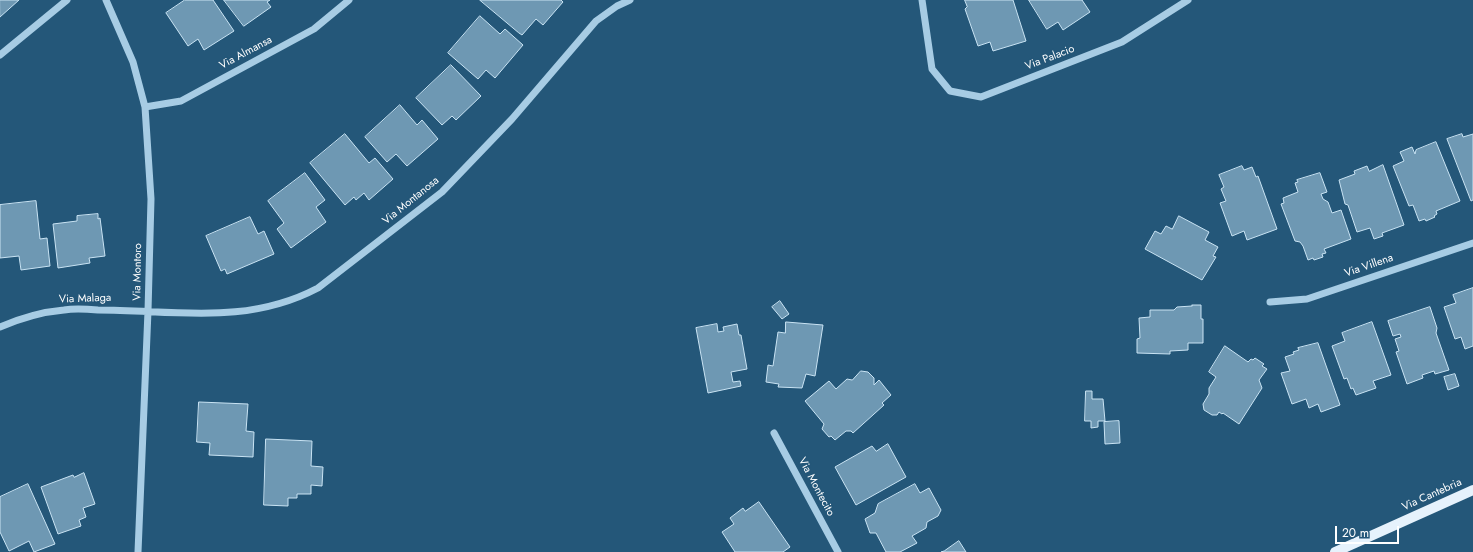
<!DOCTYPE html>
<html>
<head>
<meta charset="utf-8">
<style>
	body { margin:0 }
	#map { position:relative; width:1473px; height:552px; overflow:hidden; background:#245779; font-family:Jost,sans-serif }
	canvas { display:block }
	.scale { position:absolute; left:1335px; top:526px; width:64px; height:18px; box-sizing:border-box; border:2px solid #fff; border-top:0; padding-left:5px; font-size:12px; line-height:14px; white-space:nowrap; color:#fff; -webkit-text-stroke:3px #245779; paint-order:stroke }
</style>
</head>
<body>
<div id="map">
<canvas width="1473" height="552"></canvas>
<div class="scale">20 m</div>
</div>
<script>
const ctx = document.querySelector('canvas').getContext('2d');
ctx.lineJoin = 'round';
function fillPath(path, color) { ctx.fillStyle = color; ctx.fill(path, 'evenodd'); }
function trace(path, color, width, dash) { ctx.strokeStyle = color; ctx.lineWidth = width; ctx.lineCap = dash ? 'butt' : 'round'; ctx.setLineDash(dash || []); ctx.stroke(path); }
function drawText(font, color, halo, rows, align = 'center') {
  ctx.font = font + ' Jost,sans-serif'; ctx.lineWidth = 3; ctx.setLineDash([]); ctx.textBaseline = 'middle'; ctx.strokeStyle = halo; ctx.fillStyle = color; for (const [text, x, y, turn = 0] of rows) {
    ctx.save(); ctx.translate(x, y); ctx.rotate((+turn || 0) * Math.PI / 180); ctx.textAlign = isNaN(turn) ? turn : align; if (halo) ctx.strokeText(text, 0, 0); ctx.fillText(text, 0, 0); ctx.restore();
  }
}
const building = new Path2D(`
	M0 0H19L0 17Z
	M185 0H213L234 31 204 50 198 39 188 46 166 13Z
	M224 0H270L267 2 271 7 244 26Z
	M480 0H561L563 2 543 25 536 19 522 35 519 33Z
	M965 0H1013L1026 41 993 51 990 42 978 46 965 9 967 7Z
	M1029 0H1082L1090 12 1063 30 1058 22 1047 29Z
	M480 16 500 34 505 29 523 45 495 78 486 70 478 79 448 53Z
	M451 65 481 96 456 120 452 116 442 125 416 98Z
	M400 105 417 125 422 120 438 139 407 166 396 154 387 162 365 137Z
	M345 134 369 163 375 158 393 179 369 200 364 193 356 200 354 197 345 205 310 163Z
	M1462 134 1463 137 1473 134V200L1471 201 1447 139Z
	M1436 142 1460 201 1436 211 1437 214 1434 216 1435 217 1426 221 1425 219 1419 221 1413 205 1409 206 1393 166 1404 161 1400 152 1412 147 1415 154 1416 150Z
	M1383 165 1404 225 1382 233 1383 236 1374 239 1370 228 1357 232 1348 205 1345 204 1339 180 1355 174 1354 171 1367 166 1369 171Z
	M1242 166 1244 170 1252 167 1256 177 1258 176 1277 229 1247 240 1244 231 1232 236 1220 203 1226 201 1221 189 1224 187 1219 175Z
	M305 173 325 200 316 207 326 222 291 248 277 229 284 223 268 201Z
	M1320 173 1327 192 1321 194 1323 199 1328 202 1332 213 1341 210 1351 239 1324 249 1326 253 1322 254 1323 257 1314 260 1313 258 1308 260 1303 246 1300 242 1295 241 1281 204 1284 203 1283 198 1298 192 1295 183 1298 182 1297 180Z
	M36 201 40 239 47 238 50 266 21 270 19 256 0 258V205Z
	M98 214V219L100 218 105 256 89 258 90 263 58 268 53 224 77 221V216Z
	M1179 216 1209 232 1205 240 1218 247 1213 256 1216 257 1202 280 1145 249 1155 231 1161 234 1166 226 1172 229Z
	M250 217 258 234 264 231 274 254 227 274 225 269 221 271 206 236Z
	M1473 288V346L1465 349 1461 337 1455 339 1444 307 1456 303 1453 295Z
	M780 301 789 314 782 319 772 307Z
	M1192 305H1201V319H1203V343H1188V350L1170 351V354L1137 353V339L1140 338 1139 318 1150 317V310H1174L1177 307 1192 306Z
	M1430 307 1437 328 1436 333 1449 370 1435 374 1434 371 1422 375 1423 378 1407 384 1396 352 1399 351 1395 339 1401 337 1400 334 1393 336 1388 321Z
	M786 322 823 325 815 376 806 374 802 388 778 387 779 384 766 382 768 365 773 366 778 332 785 333Z
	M1372 322 1391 375 1373 381 1376 388 1356 395 1353 388 1351 389 1347 378 1344 379 1332 346 1345 341 1342 333Z
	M717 324 718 332 724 331 723 327 737 324 739 335H741L747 369 731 372 733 382 740 381 741 386 708 393 696 328Z
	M1318 343 1340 405 1321 412 1318 404 1309 408 1306 399 1292 404 1281 373 1290 371 1285 357 1294 354 1293 352 1299 350 1298 348Z
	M1225 346 1248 362 1251 359 1253 360 1255 358 1264 364 1262 366 1267 369 1259 380 1262 388 1239 424 1223 413 1222 414 1219 412 1217 415H1212L1204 410 1203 404 1209 394V388L1216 377 1209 372Z
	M861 371 868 372 874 378V385L879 380 891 395 882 403 884 405 853 433 851 431H846L835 440 831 436 829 437 822 429 824 424 805 401 829 381 836 389 847 379 852 380Z
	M1455 374 1459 386 1448 390 1444 377Z
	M1086 391H1092V399H1103L1105 421H1098V427L1091 428V421H1085Z
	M199 402 248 404 246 431 254 432 253 457 209 455 210 443 197 442Z
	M1119 421 1120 443 1105 444 1104 422Z
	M266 439 312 441 311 466 323 467 322 486 311 485V494H297V498H288V506L264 505Z
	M888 444 906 477 856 505 835 467 872 446 876 451Z
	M84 473 95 504 83 508 86 517 79 520 81 526 58 534 41 487 73 475 74 477Z
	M28 484 55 544 34 552 29 541 9 551 0 532V497Z
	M915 484 920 493 929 488 941 510 938 516 927 522 926 528 912 536 917 543 900 552H886L876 533H870L865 519 875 513 878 504Z
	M759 502 790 547 783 552H735L722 532 734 524 730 518 743 508 745 511Z
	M959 541 966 552H941L944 551Z`);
fillPath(building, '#6e98b3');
trace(building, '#c9e3f3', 1);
trace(new Path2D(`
	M106 0 133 62 145 107 151 199 148 311 138 552
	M922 0 932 69 950 91 981 97 1122 42 1188 0
	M0 55 67 0
	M145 107 181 101 314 29 349 0
	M1270 302 1307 299 1473 243
	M0 327C21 318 41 312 64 310 75 308 87 309 98 310 175 310 246 326 318 288L442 192 512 119 596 21 617 6 630 0
	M774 433 838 552`), '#a7cce4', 7);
trace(new Path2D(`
	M1335 552 1473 490`), '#e6f2fc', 10);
drawText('11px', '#fff', '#245779', [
	["Via Almansa",246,53,-28],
	["Via Palacio",1050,58,-21],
	["Via Montanosa",411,201,-39],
	["Via Villena",1369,266,-19],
	["Via Montoro",138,272,-89],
	["Via Malaga",85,299,-2],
	["Via Montecito",816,487,62],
	["Via Cantebria",1432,495,-24]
]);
</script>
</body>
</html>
